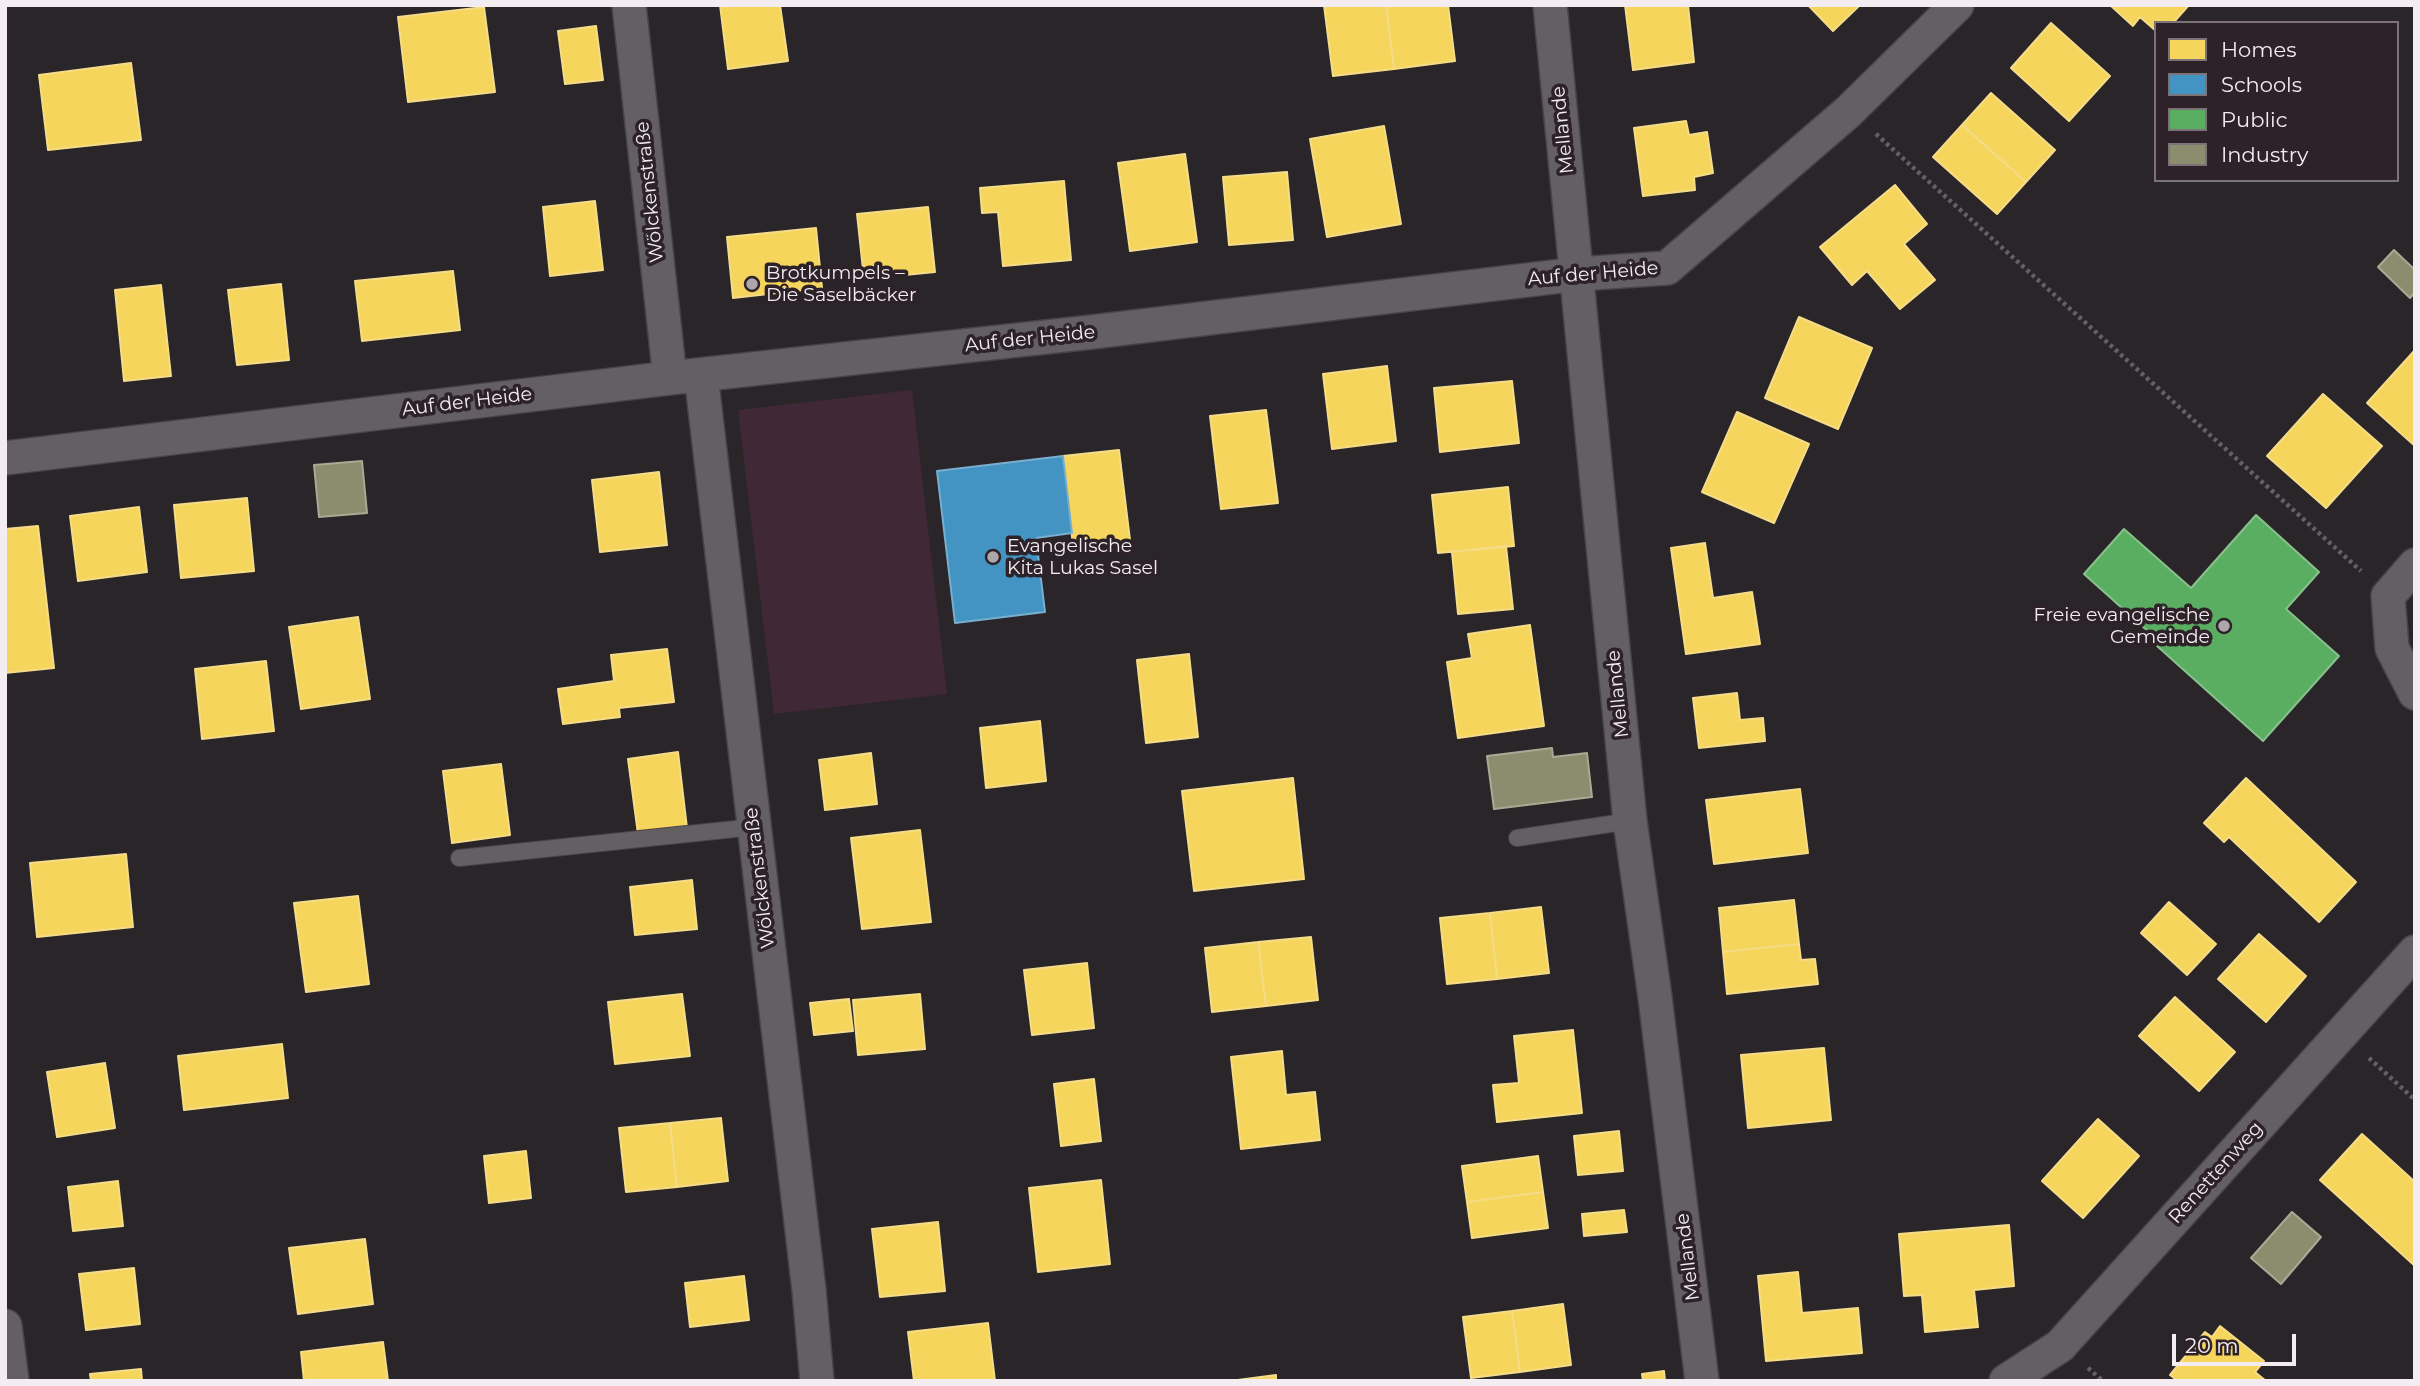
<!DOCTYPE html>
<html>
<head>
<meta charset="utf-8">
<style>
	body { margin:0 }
	#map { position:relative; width:2420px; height:1386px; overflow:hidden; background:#2a2528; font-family:Montserrat,sans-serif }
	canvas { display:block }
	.frame { position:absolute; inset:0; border:7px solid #f3ecf0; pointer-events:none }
	.legend { position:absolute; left:2154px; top:21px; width:245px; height:161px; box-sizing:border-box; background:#2d2228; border:2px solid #7c7378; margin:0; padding:9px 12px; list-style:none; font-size:21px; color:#f3ecf0 }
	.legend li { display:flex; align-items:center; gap:14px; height:35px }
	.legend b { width:35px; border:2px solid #7c7378 }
	.scale { position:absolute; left:2172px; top:1334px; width:124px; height:32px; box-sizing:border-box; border:4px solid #f3ecf0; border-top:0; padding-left:9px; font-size:21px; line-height:24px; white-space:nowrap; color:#f3ecf0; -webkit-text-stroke:5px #2d2228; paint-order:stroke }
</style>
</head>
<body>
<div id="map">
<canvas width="2420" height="1386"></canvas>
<div class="frame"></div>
<ul class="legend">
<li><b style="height:19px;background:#f6d55c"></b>Homes</li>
<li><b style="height:19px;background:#4393c3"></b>Schools</li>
<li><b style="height:19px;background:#5aae61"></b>Public</li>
<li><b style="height:19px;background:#8c8c6e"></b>Industry</li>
</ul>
<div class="scale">20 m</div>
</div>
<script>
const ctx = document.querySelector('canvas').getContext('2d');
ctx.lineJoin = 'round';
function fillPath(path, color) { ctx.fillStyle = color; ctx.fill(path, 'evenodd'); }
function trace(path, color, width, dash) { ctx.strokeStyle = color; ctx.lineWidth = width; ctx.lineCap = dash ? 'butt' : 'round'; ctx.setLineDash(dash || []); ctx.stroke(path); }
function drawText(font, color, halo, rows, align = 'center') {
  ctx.font = font + ' Montserrat,sans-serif'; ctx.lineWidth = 7; ctx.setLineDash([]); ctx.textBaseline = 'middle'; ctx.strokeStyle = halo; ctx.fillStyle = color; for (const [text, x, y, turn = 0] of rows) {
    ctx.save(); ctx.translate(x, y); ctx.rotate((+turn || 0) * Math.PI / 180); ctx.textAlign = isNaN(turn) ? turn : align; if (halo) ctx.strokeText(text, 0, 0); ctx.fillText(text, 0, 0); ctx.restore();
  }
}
fillPath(new Path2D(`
	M912 390 947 694 774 714 738 410Z`), '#402836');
const homes = new Path2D(`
	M720 5H780L788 61 728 69Z
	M1324 5H1386L1394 69 1333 76Z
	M1386 5H1448L1455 61 1394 69Z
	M1625 5H1688L1694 62 1633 70Z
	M1808 5H1860L1833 31Z
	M2110 5H2189L2173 23H2156V31L2140 17 2133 26Z
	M484 7 495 92 408 102 398 17Z
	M2051 23 2110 76 2069 121 2011 68Z
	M596 26 603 80 565 84 558 31Z
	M131 63 141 140 48 150 39 75Z
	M1991 93 2055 150 2026 182 1962 125Z
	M1686 121 1689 135 1707 132 1713 173 1694 177 1695 190 1643 196 1634 128Z
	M1962 125 2026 182 1997 214 1933 157Z
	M1384 126 1401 224 1327 237 1310 139Z
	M1185 154 1197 242 1130 251 1118 163Z
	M1287 172 1293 240 1229 245 1223 177Z
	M1064 181 1071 260 1003 266 998 212 982 213 980 188Z
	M1895 185 1927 224 1904 244 1935 280 1900 309 1867 271 1852 285 1820 247Z
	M595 201 603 270 550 276 543 207Z
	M928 207 935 272 864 279 857 214Z
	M816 228 822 288 733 298 727 237Z
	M453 271 460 330 362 341 355 281Z
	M281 284 289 360 237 365 228 290Z
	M161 285 171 376 124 381 115 290Z
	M1799 317 1872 348 1838 429 1765 398Z
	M2415 350V446L2367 403Z
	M1387 366 1396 441 1332 449 1323 374Z
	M1512 381 1519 443 1440 452 1434 388Z
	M2323 394 2382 446 2326 508 2267 456Z
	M1266 410 1278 503 1221 509 1210 416Z
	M1737 412 1809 444 1774 523 1702 492Z
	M1119 450 1130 540 1073 546 1063 456Z
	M659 472 667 545 600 552 592 480Z
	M1508 487 1514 546 1438 553 1432 495Z
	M247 498 254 571 181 578 174 505Z
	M139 507 147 572 78 581 70 516Z
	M38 526 54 668 5 673V529Z
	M1705 543 1713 598 1752 592 1760 644 1686 654 1671 548Z
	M1506 546 1513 609 1458 614 1452 552Z
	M358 617 370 699 301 709 289 627Z
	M1530 625 1544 726 1458 738 1447 662 1472 658 1468 634Z
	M667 649 674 702 619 708 620 717 563 724 558 689 614 681 611 655Z
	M1189 654 1198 737 1146 743 1137 660Z
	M266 661 274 731 202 739 195 669Z
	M1737 693 1740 720 1763 718 1765 741 1699 748 1693 698Z
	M1040 721 1046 781 986 788 980 728Z
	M678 752 687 828 638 834 628 759Z
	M871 753 877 804 825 810 819 760Z
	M501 764 510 835 452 843 443 771Z
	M1293 778 1304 879 1194 891 1182 791Z
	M2246 778 2356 882 2319 922 2229 837 2224 842 2204 823Z
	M1800 789 1808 853 1714 864 1706 800Z
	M920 830 931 922 862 929 851 838Z
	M126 854 133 927 37 937 30 863Z
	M692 880 697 929 635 935 630 887Z
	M358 896 369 984 306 992 294 903Z
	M1794 900 1799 944 1723 952 1719 908Z
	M2169 902 2216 944 2187 975 2141 933Z
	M1541 907 1549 973 1497 979 1490 913Z
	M1490 913 1497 979 1447 984 1440 918Z
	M2259 934 2306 976 2266 1022 2218 979Z
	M1311 937 1318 1000 1266 1006 1258 942Z
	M1258 942 1266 1006 1212 1012 1205 948Z
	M1799 944 1801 960 1815 959 1818 984 1727 994 1723 952Z
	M1087 963 1094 1028 1032 1035 1024 970Z
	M682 994 690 1056 615 1064 608 1002Z
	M920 994 925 1049 858 1055 853 1000Z
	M2175 997 2235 1052 2199 1091 2139 1036Z
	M849 999 853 1031 814 1035 810 1003Z
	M1573 1030 1582 1113 1497 1122 1493 1085 1519 1083 1514 1036Z
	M282 1044 288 1098 184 1110 178 1056Z
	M1824 1048 1831 1120 1748 1128 1741 1055Z
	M1282 1051 1286 1095 1315 1092 1320 1140 1241 1149 1231 1057Z
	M105 1063 115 1128 57 1137 47 1072Z
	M1094 1079 1101 1141 1061 1146 1054 1084Z
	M721 1118 728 1181 677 1187 670 1123Z
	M2098 1119 2139 1156 2083 1218 2042 1181Z
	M670 1123 677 1187 626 1192 619 1128Z
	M1619 1131 1623 1171 1578 1175 1574 1136Z
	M2362 1134 2415 1182V1266L2320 1180Z
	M526 1151 531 1198 489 1203 484 1156Z
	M1538 1156 1543 1192 1467 1202 1462 1166Z
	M1101 1180 1110 1264 1038 1272 1029 1188Z
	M118 1181 123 1226 73 1231 68 1187Z
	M1543 1192 1548 1228 1472 1238 1467 1202Z
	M1624 1210 1627 1232 1584 1236 1582 1214Z
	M938 1222 945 1291 880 1297 872 1229Z
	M2009 1225 2014 1286 1974 1290 1978 1327 1925 1332 1922 1295 1904 1296 1899 1234Z
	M365 1239 373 1304 298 1314 289 1248Z
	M134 1268 140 1324 86 1330 79 1274Z
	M1798 1272 1802 1313 1858 1308 1862 1353 1766 1361 1758 1276Z
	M744 1276 749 1320 690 1327 685 1283Z
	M1563 1304 1571 1365 1520 1372 1512 1311Z
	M1512 1311 1520 1372 1471 1378 1463 1317Z
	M988 1323 995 1381H914L908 1332Z
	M2220 1326 2264 1361 2255 1372 2266 1381H2178L2170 1375 2205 1332 2212 1337Z
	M383 1342 388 1381H304L301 1352Z
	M141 1369 142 1381H91L90 1374Z
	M1664 1371 1665 1381H1643L1642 1374Z
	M1276 1375V1381H1230Z`);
fillPath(homes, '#f6d55c');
trace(homes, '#f5dc88', 2);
const schools = new Path2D(`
	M1063 456 1072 533 1036 538 1045 612 955 623 937 471Z`);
fillPath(schools, '#4393c3');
trace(schools, '#78aed0', 2);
const public = new Path2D(`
	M2256 515 2319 572 2286 609 2339 656 2263 741 2157 646 2161 643 2084 574 2124 529 2191 588Z`);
fillPath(public, '#5aae61');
trace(public, '#88c18c', 2);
const industry = new Path2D(`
	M2394 250 2415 270V292L2410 298 2378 267Z
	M362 461 367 513 319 517 314 465Z
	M1552 748 1553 757 1587 753 1592 797 1494 809 1487 756Z
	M2292 1212 2321 1237 2281 1284 2251 1258Z`);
fillPath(industry, '#8c8c6e');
trace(industry, '#aba995', 2);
const service = new Path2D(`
	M1517 838 1630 821
	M459 858 754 827`);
const minor = new Path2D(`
	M629 5 670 378
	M1550 5 1630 821 1655 997 1702 1381
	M701 375 809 1290 817 1381
	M5 458 670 378 1092 332 1578 274 1667 268 1848 112 1957 5
	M2415 565 2388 596 2392 648 2415 693
	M5 1326 12 1381
	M2006 1381 2060 1346 2415 952`);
trace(service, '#484346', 18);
trace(minor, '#484346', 36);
trace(new Path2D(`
	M1876 134 2361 571
	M2369 1058 2415 1100
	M2088 1368 2103 1381`), '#646063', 4.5, [3.5, 3.5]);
trace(service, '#645f62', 16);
trace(minor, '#645f62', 33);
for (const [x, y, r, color] of [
	[752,284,7,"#ada6aa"],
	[993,557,7,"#ada6aa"],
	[2224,626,7,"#ada6aa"]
]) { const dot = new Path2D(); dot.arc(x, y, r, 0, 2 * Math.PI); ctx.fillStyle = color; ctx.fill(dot); trace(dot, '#2d2228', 2.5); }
drawText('19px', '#f3ecf0', '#2d2228', [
	["Mellande",1563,130,-96],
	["Wölckenstraße",650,192,-96],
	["Auf der Heide",1593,274,-5],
	["Auf der Heide",1030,339,-6],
	["Auf der Heide",467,402,-7],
	["Mellande",1618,694,-96],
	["Wölckenstraße",760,878,-97],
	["Renettenweg",2216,1173,-48],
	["Mellande",1688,1257,-97]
]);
drawText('19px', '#f3ecf0', '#2d2228', [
	["Brotkumpels –",766,273],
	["Die Saselbäcker",766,295],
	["Evangelische",1007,546],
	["Kita Lukas Sasel",1007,568],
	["Freie evangelische",2210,615,"right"],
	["Gemeinde",2210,637,"right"]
], 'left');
</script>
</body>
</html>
